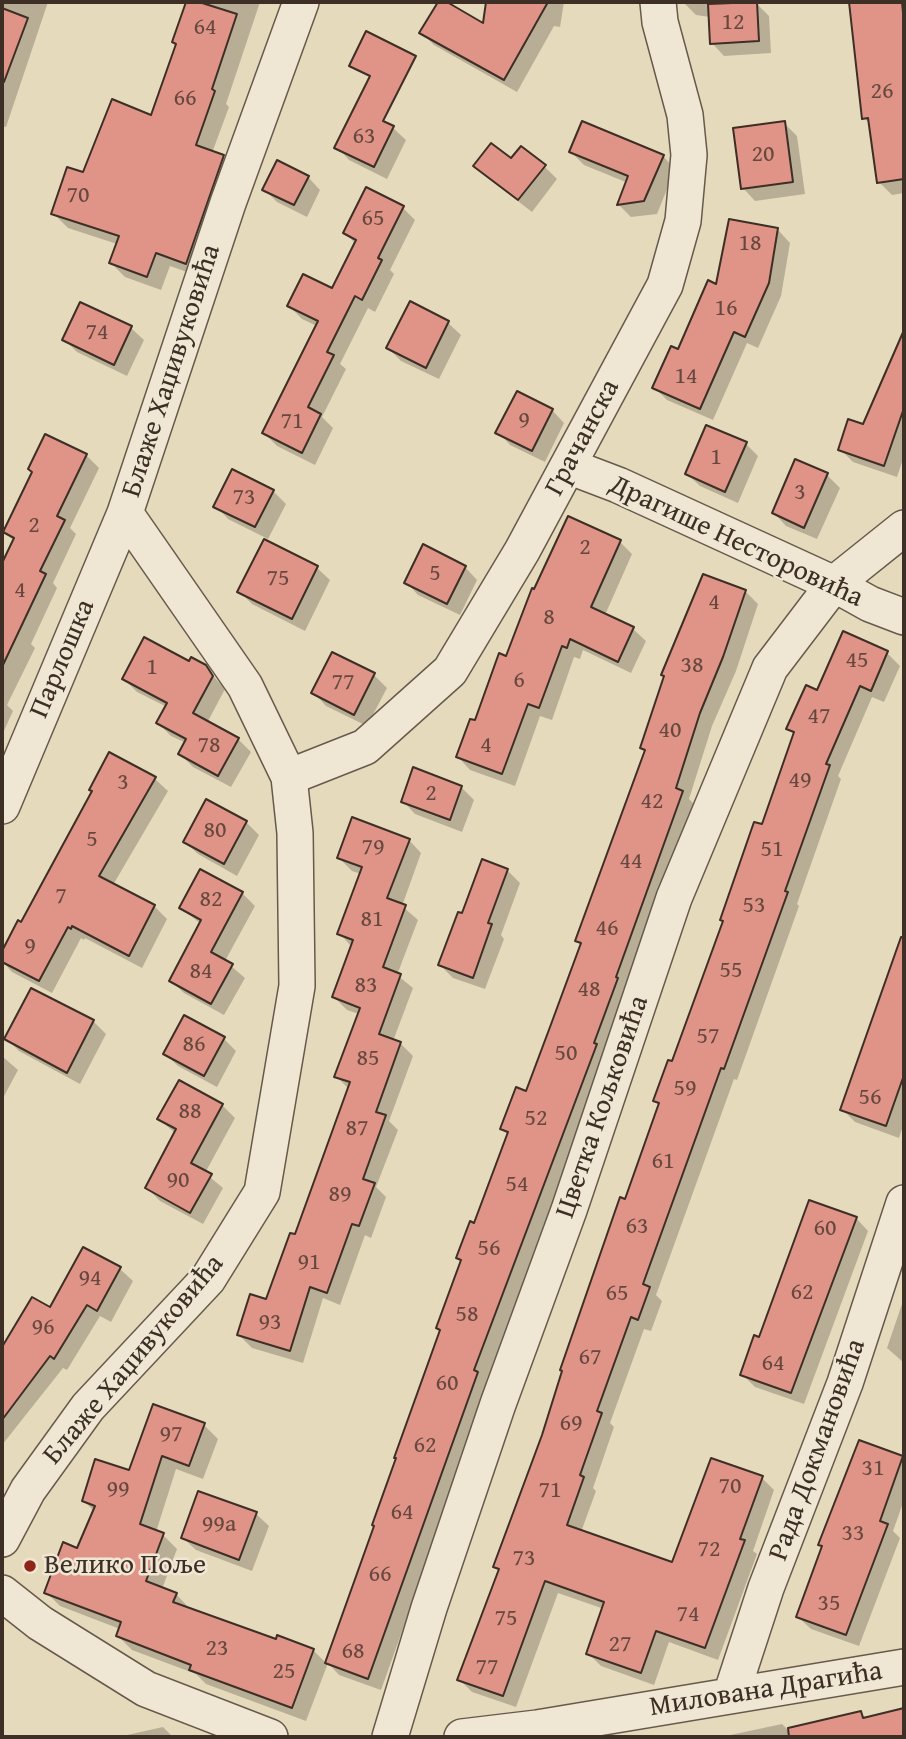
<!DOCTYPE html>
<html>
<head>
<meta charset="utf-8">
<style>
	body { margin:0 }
	#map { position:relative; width:906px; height:1739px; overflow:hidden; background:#e6dabc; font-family:"Gentium Book Plus",serif }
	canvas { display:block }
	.frame { position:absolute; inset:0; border:4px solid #3d2f26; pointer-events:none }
</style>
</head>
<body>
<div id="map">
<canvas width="906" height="1739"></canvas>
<div class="frame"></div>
</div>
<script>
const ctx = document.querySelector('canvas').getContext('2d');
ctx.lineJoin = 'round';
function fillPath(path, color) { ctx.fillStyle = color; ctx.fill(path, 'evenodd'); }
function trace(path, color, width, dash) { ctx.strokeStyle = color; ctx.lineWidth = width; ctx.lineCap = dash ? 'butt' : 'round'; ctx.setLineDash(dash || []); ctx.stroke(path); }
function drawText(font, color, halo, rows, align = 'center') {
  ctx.font = font + ' "Gentium Book Plus",serif'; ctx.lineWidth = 5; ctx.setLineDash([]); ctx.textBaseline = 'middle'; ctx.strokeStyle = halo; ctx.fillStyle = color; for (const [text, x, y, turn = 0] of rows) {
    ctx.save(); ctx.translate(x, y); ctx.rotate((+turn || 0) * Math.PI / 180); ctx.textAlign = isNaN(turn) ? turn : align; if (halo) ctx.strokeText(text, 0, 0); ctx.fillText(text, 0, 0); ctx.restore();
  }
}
fillPath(new Path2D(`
	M2 2H48L6 127 2 126Z
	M188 2H260L226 104 229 107 212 153 223 157 237 171 201 277 170 266 161 290 125 277 111 263 117 244 68 228 53 213 84 174 152 117 178 45 174 42Z
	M440 2H444L485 26 488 2H564L560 27 554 26 517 92 434 45 422 33Z
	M683 2H731V5L757 4 769 16 771 53 724 56 712 43 710 17 696 15Z
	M851 2H904V193L892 195 879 182 871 125 864 118Z
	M372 117 393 128 406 140 387 179 349 160 337 147Z
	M784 123 797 136 805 194 755 201 743 188Z
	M571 152 663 156 675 169 657 214 631 217 619 205 628 183 584 165Z
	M512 161 544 166 557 179 532 212 488 178 476 166Z
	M308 177 320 190 307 217 277 202 264 189Z
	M402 207 415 220 390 270 394 274 375 312 368 308 340 364 346 369 322 417 333 428 315 465 277 446 264 433 317 326 302 319 289 306 333 290 356 244 345 233Z
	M778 230 790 243 781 296 758 348 747 343 713 420 667 400 655 388 718 287Z
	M81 304 131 328 144 340 127 376 77 352 64 339Z
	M448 323 461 335 439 379 401 361 388 348Z
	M892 361 904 366V456L897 477 853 462 840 449 864 426Z
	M552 410 564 423 545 462 510 445 498 432Z
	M746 444 758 456 738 503 700 486 687 474Z
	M86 455 99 468 70 528 76 534 53 583 57 588 31 644 35 648 7 705 13 711 2 735V567L14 541 5 532Z
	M827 475 840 488 817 539 786 526 774 513Z
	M273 491 286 504 268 539 228 519 216 506Z
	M264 541 317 568 330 580 305 631 252 604 239 591Z
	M620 542 632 554 605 615 633 629 646 641 631 673 583 650 580 659 574 657 552 720 540 716 515 786 470 770 458 757 507 658Z
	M465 567 477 580 460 615 418 595 406 582Z
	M745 591 758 604 736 671 712 726 689 799 695 805 609 1059 486 1382 490 1386 381 1690 339 1675 328 1663 306 1721 206 1684 196 1674 132 1650 118 1636 120 1629 60 1606 46 1592 78 1550 95 1512 84 1501 204 1425 218 1439 203 1479 176 1469 156 1532 163 1535 177 1549 162 1589 176 1594 190 1609 277 1642 313 1650 326 1663 376 1526 441 1331 463 1262 458 1257 475 1225 508 1135 502 1129 527 1093 582 945 577 941 647 752 642 747Z
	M844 634 887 653 900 666 884 702 872 697 838 776 841 779 797 904 799 906 737 1080 734 1079 656 1295 662 1301 651 1331 644 1329 610 1423 614 1427 593 1488 596 1491 581 1532 673 1564 762 1478 774 1490 753 1551 757 1554 718 1660 669 1642 654 1685 601 1666 588 1653 604 1609 558 1593 516 1707 472 1692 459 1679 500 1571 495 1567 660 1106 655 1101 673 1063 724 922 722 920 763 827 795 735 788 729 818 692Z
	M190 663 205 667 225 689 207 723 238 739 251 752 231 787 193 767 180 754 186 743 171 736 158 723 167 707 137 692 124 679Z
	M374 675 387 688 367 726 326 706 314 693Z
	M155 779 168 791 113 885 154 906 167 919 142 968 85 938 84 940 81 938 52 993 12 972 2 961V955L19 923 22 924Z
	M461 787 474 800 462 832 415 814 403 801Z
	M207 801 246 822 259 835 237 876 198 854 185 842Z
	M409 840 421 853 402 906 418 920 397 975 413 988 393 1041 400 1043 413 1056 389 1121 398 1130 376 1187 386 1197 371 1238 365 1235 340 1305 323 1298 303 1363 252 1348 239 1335 267 1301 296 1236 349 1089 336 1076 359 1014 347 1010 334 997 352 947 339 933 361 874 352 871 339 858Z
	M507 870 520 883 501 935 504 939 485 989 453 978 440 965 463 915Z
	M242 893 255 906 225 961 245 978 224 1015 184 993 171 981 201 924 181 908Z
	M904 933V1123L899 1138 855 1122 842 1109Z
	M93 1021 106 1034 80 1084 19 1051 6 1038Z
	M224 1039 236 1051 217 1087 178 1066 165 1054Z
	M2 1056 18 1070 2 1100Z
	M222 1105 235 1118 205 1173 223 1188 203 1224 160 1201 147 1188 176 1134 159 1119Z
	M856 1218 868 1231 804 1404 755 1387 742 1374 760 1339Z
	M120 1269 133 1281 111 1322 100 1316 67 1370 63 1368 2 1445V1349L51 1310Z
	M904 1298V1363L887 1348Z
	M902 1458 904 1460V1500L893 1531 900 1538 859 1646 811 1629 798 1617 823 1547 820 1544Z
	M256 1514 269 1526 252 1571 196 1550 183 1538Z
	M904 1710V1737H721L782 1724 788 1730 861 1713 867 1719Z
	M163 1727 173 1737H118Z`), '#0003');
const building = new Path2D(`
	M186 2H199L237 14 212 89 215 91 196 145 224 155 186 264 156 253 147 277 109 263 119 236 51 214 67 167 83 172 112 99 151 115 176 44 172 42Z
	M438 2H447L483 23 486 2H548L504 80 419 33Z
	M757 2 759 41 710 44 708 4Z
	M849 2H902L904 24V179L877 183 868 118 862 119Z
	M2 8 28 18 4 82 2 81Z
	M366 31 416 56 383 121 394 126 374 167 334 148 370 76 349 66Z
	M582 121 664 155 644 201 617 205 628 176 569 152Z
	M785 121 793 182 741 189 733 128Z
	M491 143 511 158 521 146 546 165 518 200 473 166Z
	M277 160 309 176 294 205 262 190Z
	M366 187 404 206 378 258 382 260 362 300 355 296 327 352 334 355 308 407 321 414 302 453 262 433 318 321 287 306 303 274 332 288 356 240 343 233Z
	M729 219 778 228 769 283 745 337 734 332 700 409 652 388 671 346 678 349 708 280 716 284Z
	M410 301 449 321 426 368 386 348Z
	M80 302 132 326 114 365 62 340Z
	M904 330V408L884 466 838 450 848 419 863 424Z
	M517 391 553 409 532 451 495 433Z
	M706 425 747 442 725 492 685 474Z
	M45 434 87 454 57 516 65 520 40 571 46 574 2 667V563L14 538 3 532 32 472 28 469Z
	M795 459 828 473 804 528 772 513Z
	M232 469 274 490 255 527 213 507Z
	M568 516 621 540 591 607 634 627 618 662 570 639 567 648 562 646 539 708 528 704 502 774 456 757 470 719 475 720 499 653 506 656 532 588 534 589Z
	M264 539 318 566 292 619 237 592Z
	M423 544 466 566 447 604 404 583Z
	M703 574 746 590 723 657 700 713 676 788 683 791 616 977 618 978 594 1043 597 1044 474 1370 478 1372 368 1679 325 1663 374 1526 372 1525 396 1458H394L440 1330 436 1328 461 1260 456 1258 470 1221 474 1223 508 1132 500 1129 516 1087 526 1091 550 1027 581 943 575 941 645 750 640 748 664 676 661 675Z
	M843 631 888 651 871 691 860 686 826 764 830 765 785 891 788 892 724 1069 721 1068 643 1284 650 1287 638 1320 631 1317 597 1411 602 1413 580 1475 584 1477 567 1525 672 1562 711 1458 763 1476 740 1539 745 1540 705 1648 656 1631 641 1673 586 1654 604 1602 545 1581 503 1696 457 1680 499 1569 493 1567 542 1435 562 1371 560 1370 620 1197 625 1199 659 1103 653 1101 668 1060 672 1061 723 921 720 920 754 822 762 824 794 732 786 729 806 685 817 690Z
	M144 637 189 661 191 657 206 665 213 676 193 713 239 738 218 776 178 754 186 739 156 723 167 703 122 679Z
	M332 652 375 673 354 715 311 693Z
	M109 752 156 777 99 876 155 905 129 956 72 926 71 929 68 927 39 981 2 962V951L18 920 21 922 92 791 89 790Z
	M413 767 462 786 450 820 401 802Z
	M206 799 247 821 224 864 183 842Z
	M352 817 410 839 387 898 406 905 383 967 401 974 379 1034 401 1042 376 1112 386 1115 363 1179 375 1183 359 1226 352 1224 327 1293 310 1287 290 1351 237 1335 250 1294 266 1299 290 1233 295 1234 350 1082 334 1077 360 1008 332 997 353 940 337 934 362 867 337 858Z
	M482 859 508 869 488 923 492 924 473 978 438 965 458 912 462 913Z
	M200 869 243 892 211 952 233 964 211 1004 169 981 201 920 179 908Z
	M901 937 904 938V1075L886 1126 840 1110Z
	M31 988 94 1020 67 1073 4 1039Z
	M184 1015 225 1037 204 1076 163 1054Z
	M179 1080 223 1104 191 1163 212 1174 190 1213 145 1188 176 1129 157 1119Z
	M809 1200 857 1217 791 1393 740 1375 754 1335 759 1337Z
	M83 1247 121 1267 97 1311 87 1305 54 1359 50 1356 2 1420V1347L32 1297 50 1307Z
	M153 1404 205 1423 189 1466 162 1456 140 1524 164 1533 146 1581 177 1593 173 1602 276 1639 277 1635 314 1649 292 1708 189 1670 191 1665 116 1636 121 1622 44 1593 63 1542 77 1548 95 1506 82 1501 95 1459 129 1470Z
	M859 1440 903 1456 880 1521 888 1524 846 1635 796 1617 822 1546 818 1545Z
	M198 1491 257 1512 239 1560 181 1538Z
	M904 1708V1737H789L788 1728 861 1711 863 1718Z`);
fillPath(building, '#e09387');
trace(building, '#3d2f26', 2);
const minor = new Path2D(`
	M568 466 618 485 834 584 870 604 904 617
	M289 777 365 747 450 671 522 551 665 285 683 221 689 155 685 115 660 22 658 2
	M2 806 125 513
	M2 1539 28 1490 88 1407 208 1279 262 1192 297 986 295 833 289 777 245 686 125 513 228 203 301 2
	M2 1593 40 1623 146 1689 270 1737
	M731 1695 766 1588 845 1383 904 1203
	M390 1737 429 1608 498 1404 569 1210 674 898 770 668 834 584 904 528
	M462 1737 537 1728 904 1667`);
trace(minor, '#675a4c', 38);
trace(minor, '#efe7d3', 35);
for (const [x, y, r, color] of [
	[30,1566,7,"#8f2418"]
]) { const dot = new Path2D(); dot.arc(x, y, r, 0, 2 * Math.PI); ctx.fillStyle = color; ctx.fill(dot); trace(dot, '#efe7d3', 2.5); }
drawText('24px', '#66483e', null, [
	["12",733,23],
	["64",205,28],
	["26",882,92],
	["66",185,99],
	["63",364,137],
	["20",763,155],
	["70",78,196],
	["65",373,219],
	["18",750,244],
	["16",726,309],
	["74",97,333],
	["14",686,377],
	["9",524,421],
	["71",292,422],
	["1",716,458],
	["3",800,493],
	["73",244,498],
	["2",34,526],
	["2",585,548],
	["5",435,574],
	["75",278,579],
	["4",20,591],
	["4",714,603],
	["8",549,618],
	["45",857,661],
	["38",692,666],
	["1",152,668],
	["6",519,681],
	["77",343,683],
	["47",819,717],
	["40",670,731],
	["78",209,746],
	["4",486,746],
	["49",800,781],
	["3",123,783],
	["2",431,794],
	["42",652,802],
	["80",215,831],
	["5",92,840],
	["79",373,848],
	["51",772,850],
	["44",631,862],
	["7",61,897],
	["82",211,900],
	["53",754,906],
	["81",372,920],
	["46",607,929],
	["9",30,947],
	["55",731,971],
	["84",201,972],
	["83",366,986],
	["48",589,990],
	["57",708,1037],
	["86",194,1045],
	["50",566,1054],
	["85",368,1059],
	["59",685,1089],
	["56",870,1098],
	["88",190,1112],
	["52",536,1119],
	["87",357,1129],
	["61",663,1162],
	["90",178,1181],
	["54",517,1185],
	["89",340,1195],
	["63",637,1227],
	["60",825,1229],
	["56",489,1249],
	["91",309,1263],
	["94",90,1279],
	["62",802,1293],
	["65",617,1294],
	["58",467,1315],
	["93",270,1323],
	["96",43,1328],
	["67",590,1358],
	["64",773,1364],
	["60",447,1384],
	["69",571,1424],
	["97",171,1435],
	["62",425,1446],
	["31",873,1469],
	["70",730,1487],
	["99",118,1490],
	["71",550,1491],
	["64",402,1513],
	["99a",219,1525],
	["33",853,1534],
	["72",709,1550],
	["73",524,1559],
	["66",380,1575],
	["35",829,1604],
	["74",688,1615],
	["75",506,1619],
	["27",620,1645],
	["23",217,1649],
	["68",353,1652],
	["77",487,1668],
	["25",284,1672]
]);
drawText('28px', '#3d2f26', '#efe7d3', [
	["Блаже Хаџивуковића",172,371,-72],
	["Грачанска",583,438,-62],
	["Драгише Несторовића",736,542,25],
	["Парлошка",63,659,-67],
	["Цветка Кољковића",603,1107,-71],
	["Блаже Хаџивуковића",134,1360,-50],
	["Рада Докмановића",818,1450,-70],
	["Милована Драгића",766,1690,-9]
]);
drawText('28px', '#3d2f26', '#efe7d3', [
	["Велико Поље",44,1566]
], 'left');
</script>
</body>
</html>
